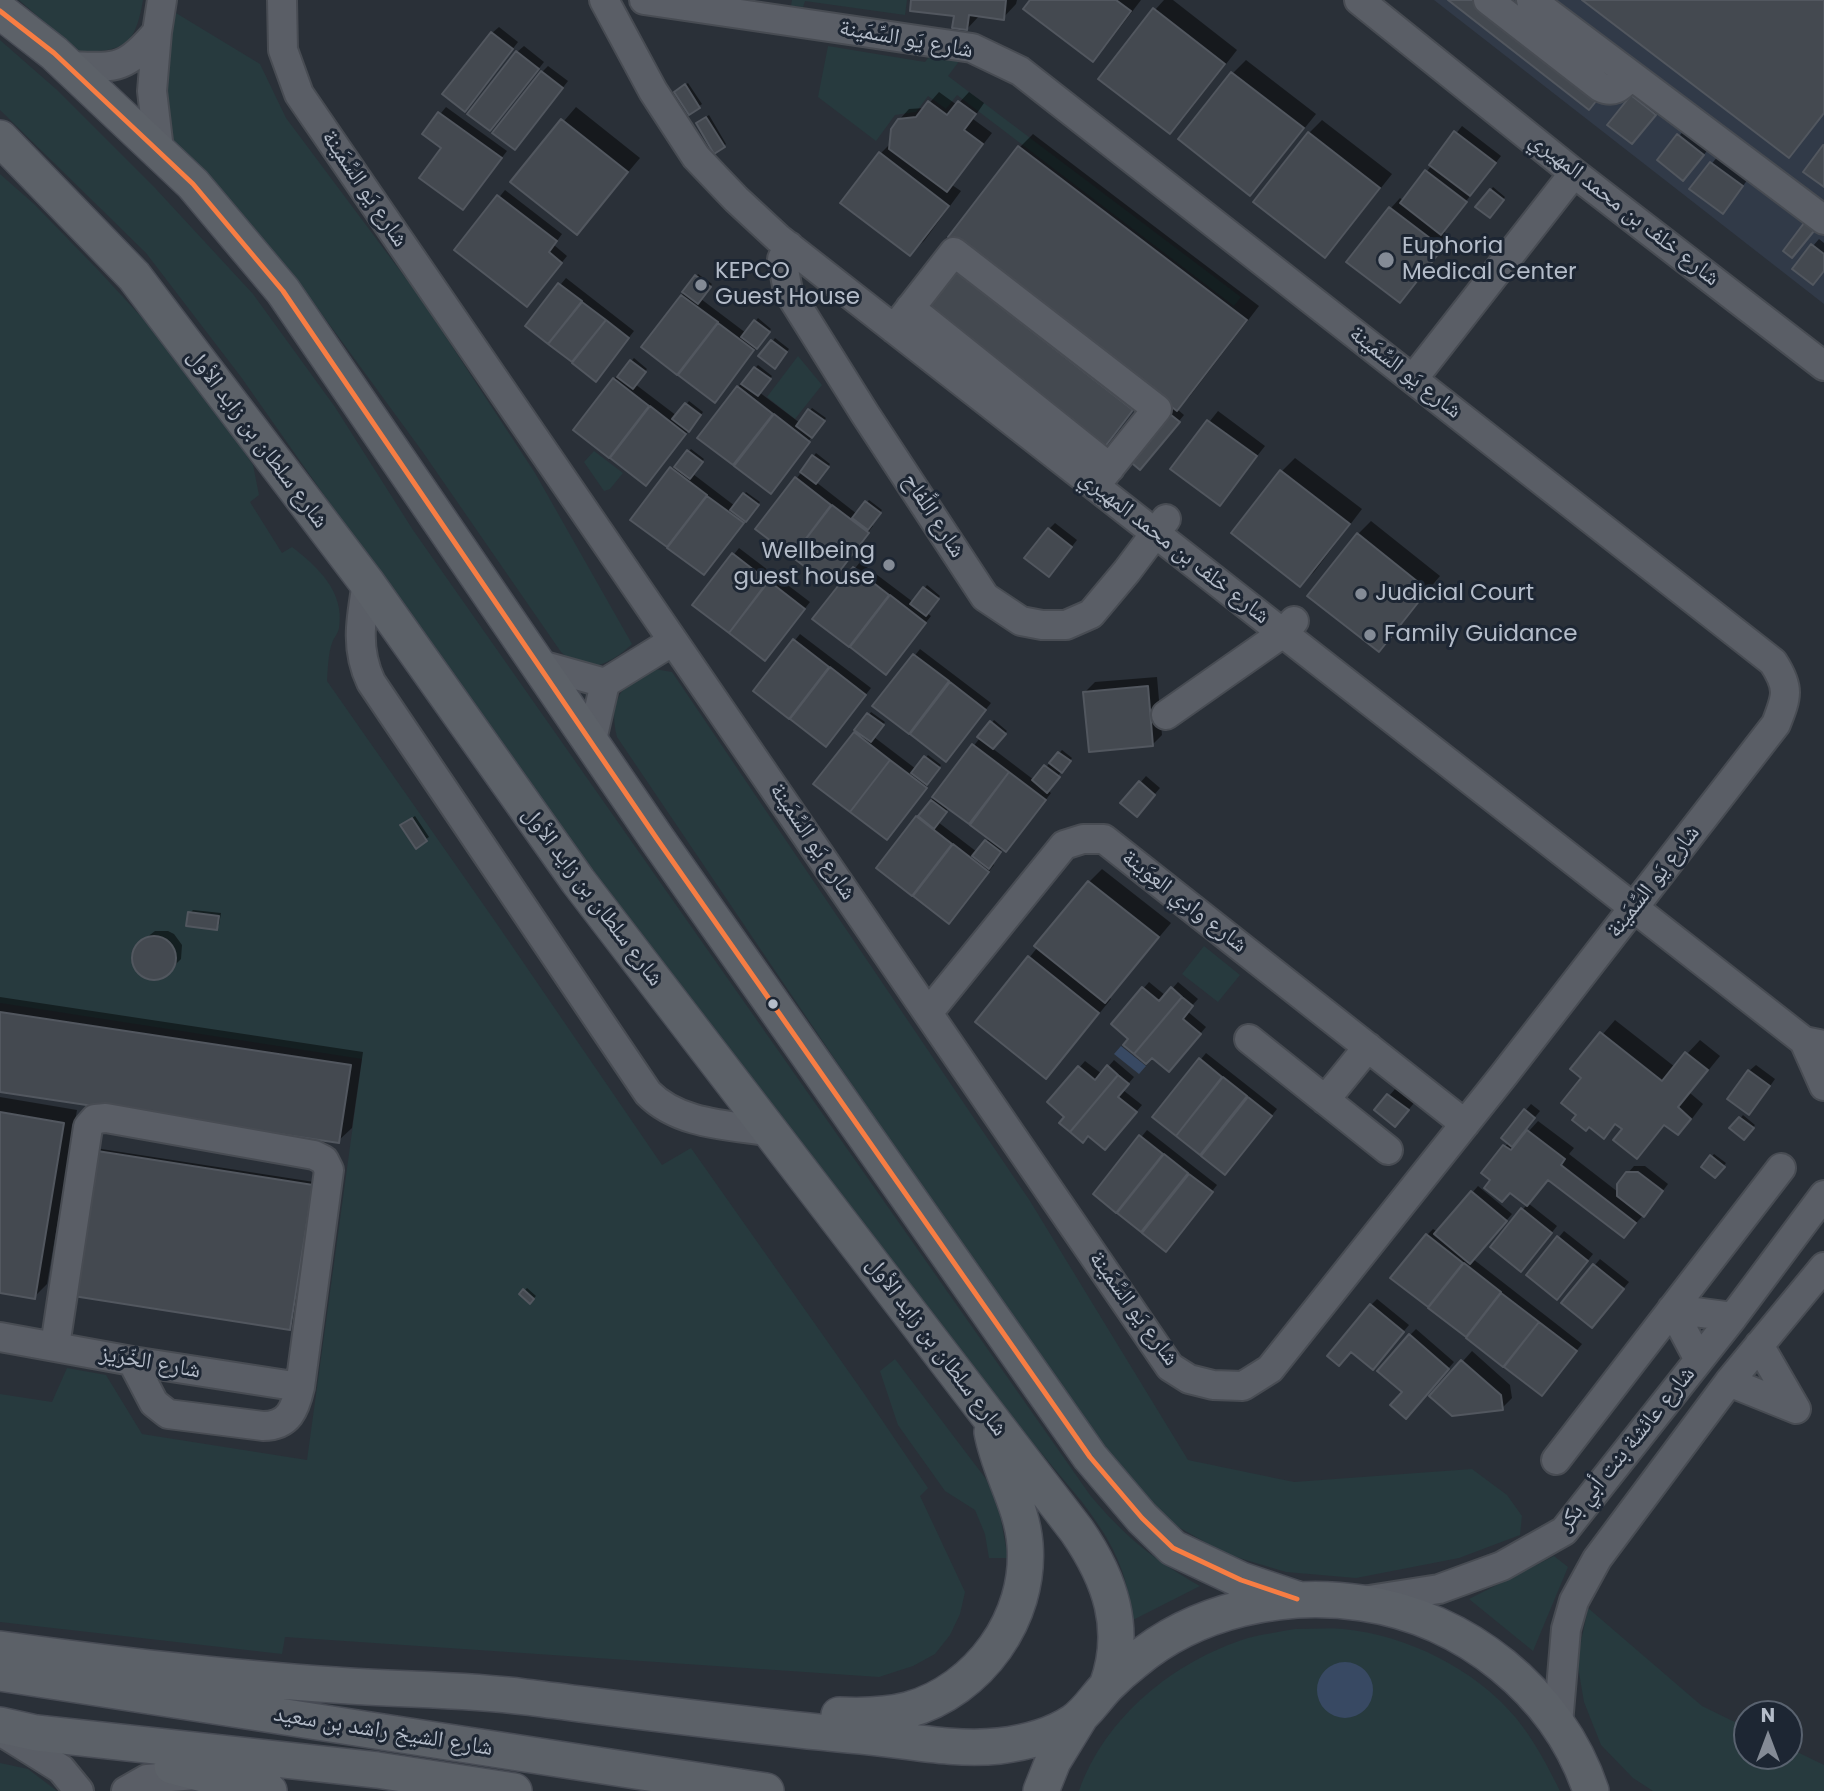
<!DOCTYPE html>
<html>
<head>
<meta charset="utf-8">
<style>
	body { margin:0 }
	#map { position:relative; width:1824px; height:1791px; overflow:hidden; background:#2a3038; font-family:Poppins,sans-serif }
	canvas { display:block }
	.north { position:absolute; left:1733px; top:1700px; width:70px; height:70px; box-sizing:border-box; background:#1d2633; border:2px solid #59626f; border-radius:50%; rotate:0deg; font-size:19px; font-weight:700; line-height:28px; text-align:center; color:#b4bcc9 }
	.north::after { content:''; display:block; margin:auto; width:24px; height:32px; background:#848b96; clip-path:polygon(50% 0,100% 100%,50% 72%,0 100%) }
</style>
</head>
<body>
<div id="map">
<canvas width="1824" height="1791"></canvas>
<div class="north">N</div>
</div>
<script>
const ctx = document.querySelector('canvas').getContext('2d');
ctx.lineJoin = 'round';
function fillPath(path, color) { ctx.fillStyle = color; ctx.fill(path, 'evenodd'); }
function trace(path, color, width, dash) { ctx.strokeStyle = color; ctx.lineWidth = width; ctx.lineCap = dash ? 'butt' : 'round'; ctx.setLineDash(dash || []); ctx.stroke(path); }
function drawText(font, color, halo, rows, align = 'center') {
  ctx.font = font + ' Poppins,"Noto Naskh Arabic",sans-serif'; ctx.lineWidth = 6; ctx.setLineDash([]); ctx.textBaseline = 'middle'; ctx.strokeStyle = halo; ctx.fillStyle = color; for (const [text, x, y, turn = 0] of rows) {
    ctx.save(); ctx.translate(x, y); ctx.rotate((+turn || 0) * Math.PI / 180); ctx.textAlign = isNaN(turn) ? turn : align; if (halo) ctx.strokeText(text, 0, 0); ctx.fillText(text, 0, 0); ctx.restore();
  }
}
fillPath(new Path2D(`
	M1434 0H1824V304Z`), '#313a48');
fillPath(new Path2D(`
	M19 0H143C135 46 125 51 79 52Z
	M792 0H907L905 15 805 1 803 7 791 6Z
	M171 10 260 64 286 118 419 296 535 473 632 644C619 657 594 674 575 663 570 661 565 655 561 652L422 451 302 287 203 175 171 145 163 88Z
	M0 40 56 89 156 189 253 294 335 407 413 530 1090 1495C1124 1536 1154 1560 1200 1586L1133 1620C1126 1568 1113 1543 1082 1502L925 1313 760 1102 441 668 343 522 241 377 146 253 0 110Z
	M828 46 925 62 932 53 960 60 948 76 1241 297 1234 306 957 95 946 109 928 96 916 112 895 115 876 141 818 97Z
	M0 174 34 204 99 271 182 361 253 465 259 495 250 502 282 553 292 547C318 567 345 592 339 628 338 634 334 637 332 643 328 654 328 669 327 681L497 924 662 1165 691 1148 863 1392 928 1488 920 1496 965 1592 960 1614 950 1635 935 1654 913 1666 879 1677 285 1637 282 1654 0 1622V1394L52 1402 67 1368 106 1375 142 1434 307 1460 362 1059 0 1003Z
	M798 356 822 385 795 419 767 397Z
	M594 451 623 473 610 489 604 491 584 462Z
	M654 669 672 672 1030 1201 1188 1460 1294 1482 1472 1469 1507 1495 1522 1516 1520 1535 1459 1558 1356 1578 1286 1572 1226 1554 1173 1524 1110 1466 617 737C608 701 621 683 654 669Z
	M1204 946 1240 975 1218 1002 1182 974Z
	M895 1359 986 1479 998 1504 1008 1558H989L985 1534 975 1510 945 1491 898 1425 880 1371Z
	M1554 1556 1568 1567 1533 1651 1469 1599Z
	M1588 1608 1702 1706 1747 1728V1756H1789V1748L1824 1765V1791H1653L1633 1778 1601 1745 1584 1702 1577 1661Z
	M1295 1629C1311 1629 1327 1628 1343 1629 1407 1635 1475 1669 1516 1718 1534 1740 1547 1765 1560 1791H1079C1105 1717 1174 1661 1248 1638 1263 1634 1279 1632 1295 1629Z
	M0 1763 28 1769 57 1791H0Z`), '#273a3e');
fillPath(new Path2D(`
	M1121 1046 1146 1066 1139 1074 1114 1054Z
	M1317 1690a28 28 0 1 1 56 0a28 28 0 1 1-56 0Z`), '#384963');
fillPath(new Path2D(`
	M913 0H1017L1016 4 1003 18 980 15 967 29 956 15Z
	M1032 0H1141L1106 46 1093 60Z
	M1164 0H1173L1237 50 1183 119 1170 132 1155 10Z
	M1585 0H1824V114L1789 156Z
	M499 27 518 42 471 103 492 33Z
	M524 46 544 62 496 123 517 52Z
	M1246 60 1316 114 1263 180 1250 193 1181 139 1233 73Z
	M548 66 568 81 521 142 542 72Z
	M688 83 702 104 690 113 679 89Z
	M1639 90 1661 108 1638 136 1632 96Z
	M939 92 957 105 969 92 984 103 973 119 992 133 952 185 961 191 924 241 910 254 880 154 891 143 899 120 909 109 925 108Z
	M446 107 507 151 463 208 443 148 424 134Z
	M576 107 640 158 577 233 512 182Z
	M709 115 726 144 724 146 701 121Z
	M1322 120 1392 174 1338 242 1325 256 1309 133Z
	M1462 126 1501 156 1443 231 1451 237 1400 301 1349 262 1391 208 1400 198 1404 201Z
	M1685 129 1709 148 1690 173 1659 160Z
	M1033 134 1259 306 1190 396 1177 409 1184 415 1146 461 1167 412 1173 406 1020 147Z
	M1718 156 1748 179 1729 205 1692 188Z
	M1493 187 1505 197 1492 214 1478 207Z
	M505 190 562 234 554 245 567 256 533 298 457 250Z
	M1819 239 1824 243V270L1794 268Z
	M965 255 1145 396 1103 446 923 305Z
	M698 274 712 284 701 299 746 333 758 318 771 329 714 400 643 346Z
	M566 278 634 331 596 379 527 325Z
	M775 338 789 349 777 364 761 356Z
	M634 358 647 369 635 384 677 416 689 401 703 412 646 484 575 430 614 379Z
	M758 365 772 376 759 392 800 423 812 408 826 418 770 492 699 438 738 387Z
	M1218 411 1265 446 1219 504 1172 469Z
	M691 449 704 459 693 474 735 506 746 492 760 502 704 573 633 519 671 469Z
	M816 453 830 464 816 482 857 514 869 500 882 510 871 524 873 526 829 583 758 529Z
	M1295 458 1362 509 1314 572 1300 585 1282 471Z
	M1371 521 1440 576 1378 650 1358 534Z
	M1055 523 1077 540 1055 568 1049 529Z
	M739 548 810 602 765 659 694 605Z
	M860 562 913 602 927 585 940 596 927 613 931 616 886 673 815 619Z
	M800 634 871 688 826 745 755 691Z
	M920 649 991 703 946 759 875 706Z
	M1157 677 1162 735 1152 745 1085 692 1095 682Z
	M871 712 885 722 874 737 916 769 928 755 941 765 893 831 855 733Z
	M994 720 1007 731 992 748 1034 780 1062 750 1072 758 1047 790 1051 793 1012 844 1003 848 992 863 994 865 949 922 878 868ZM949 807 989 838 977 852 938 822Z
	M1146 776 1160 788 1143 808 1140 783Z
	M415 816 429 837 416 846 405 823Z
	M1102 869 1171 923 1109 997 1111 999 1059 1063 1046 1076 1029 958 1089 882Z
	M193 910 221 913 219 925 217 928 190 913Z
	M155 931H168L174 934 182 945 181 959 164 976 158 978 144 975 135 965V951L142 941Z
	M1149 982 1166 996 1178 982 1198 999 1187 1011 1206 1027 1175 1063 1153 1056 1131 1038 1143 989Z
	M0 997 363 1052 352 1128 338 1141 0 1090Z
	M1615 1020 1675 1067 1700 1040 1720 1056 1690 1093 1703 1104 1691 1120 1678 1133 1666 1123 1637 1157 1624 1129 1617 1123 1603 1136 1578 1115 1583 1077 1573 1069Z
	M1206 1053 1277 1109 1231 1167 1218 1132 1200 1153 1154 1117Z
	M1114 1060 1134 1077 1123 1090 1142 1105 1111 1142 1067 1117 1049 1102 1085 1061 1102 1074Z
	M1756 1065 1775 1079 1755 1107 1749 1071Z
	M1395 1089 1414 1103 1401 1119 1377 1110Z
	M0 1097 77 1110 47 1284 34 1297 0 1292Z
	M1531 1104 1540 1111 1518 1138 1520 1141 1538 1121 1574 1148 1569 1154 1618 1192 1628 1173 1634 1166H1645L1668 1184 1650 1208 1624 1236 1549 1178 1528 1203 1557 1226 1527 1264 1523 1209 1528 1204 1484 1173 1509 1142 1525 1111Z
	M1743 1115 1755 1125 1744 1138 1732 1128Z
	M1147 1130 1217 1185 1166 1249 1095 1194Z
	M95 1148 314 1182 292 1325 289 1328Z
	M1714 1154 1726 1163 1715 1176 1703 1166Z
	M1478 1186 1512 1214 1473 1259 1582 1344 1542 1393 1393 1278 1427 1235 1433 1229 1438 1232Z
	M1564 1231 1593 1254 1563 1292 1528 1275Z
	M1600 1259 1629 1282 1598 1319 1563 1303Z
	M527 1288 536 1296 530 1302 521 1294Z
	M1377 1299 1409 1325 1379 1361 1352 1350 1371 1305Z
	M1416 1329 1454 1362 1412 1411 1404 1392 1410 1335Z
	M1472 1351 1510 1385 1512 1398 1502 1408 1432 1396Z`), '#0007');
const building = new Path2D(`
	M911 0H1006L1004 20 969 15 967 30 952 28 954 16 910 11Z
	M1030 0H1116L1131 11 1093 62 1023 9Z
	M1448 0H1479L1601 95 1589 110Z
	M1582 0H1824V113L1789 158Z
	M1153 8 1225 64 1170 134 1098 79Z
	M491 32 513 49 465 112 442 94Z
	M516 51 539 69 490 131 467 114Z
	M541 71 563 88 515 150 492 133Z
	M1231 72 1304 128 1250 196 1178 139Z
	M685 84 700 108 689 115 674 92Z
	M1631 95 1656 115 1632 144 1607 125Z
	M928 101 947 115 958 101 976 114 964 130 983 144 947 192 889 149 891 129 898 119 916 117Z
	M438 112 502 158 463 210 419 178 441 148 422 134Z
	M706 117 725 147 714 154 696 123Z
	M561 119 628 172 577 235 510 182Z
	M1454 131 1496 163 1470 196 1429 165Z
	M1308 132 1380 188 1325 258 1253 202Z
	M1677 134 1704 155 1683 181 1657 160Z
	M1823 145H1824V187L1803 172Z
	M1018 146 1247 320 1177 411 948 237Z
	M879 152 949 206 910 256 840 203Z
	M1710 162 1743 186 1723 214 1689 189Z
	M1425 170 1467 202 1441 235 1400 203Z
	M1490 189 1504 200 1490 218 1475 207Z
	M497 195 557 241 549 252 562 263 527 307 454 250Z
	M1389 207 1443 248 1400 303 1346 262Z
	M1804 223 1814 231 1792 258 1783 251Z
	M1811 244 1824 254V271L1813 285 1792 269Z
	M951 268 1133 410 1104 448 921 306Z
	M695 275 711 287 698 304 682 292Z
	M558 283 582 301 548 344 525 326Z
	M681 295 718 322 677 375 641 347Z
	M582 302 606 320 572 362 548 344Z
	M606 320 629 338 596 382 572 363Z
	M754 320 770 332 757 349 741 337Z
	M718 323 754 350 715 403 678 375Z
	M771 340 787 352 775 369 758 356Z
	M630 360 646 372 633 389 617 377Z
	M754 367 771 379 758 396 741 384Z
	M613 378 649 406 609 458 573 430Z
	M737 386 773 414 733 465 697 438Z
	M685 403 701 415 689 432 672 419Z
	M650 406 686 434 646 486 610 458Z
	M808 409 825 421 812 438 796 426Z
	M1166 411 1180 422 1140 470 1127 459Z
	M774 414 810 442 771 494 734 466Z
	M1207 420 1257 456 1220 506 1170 469Z
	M687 450 703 462 690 479 674 467Z
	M812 455 829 467 816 484 800 472Z
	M670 467 707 495 667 547 630 520Z
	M1280 470 1350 524 1300 587 1231 533Z
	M795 477 831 505 792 557 755 529Z
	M743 493 759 505 746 522 730 510Z
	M707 496 744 523 704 575 667 548Z
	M865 501 881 513 868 530 852 518Z
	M832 505 869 533 829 585 792 557Z
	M1048 528 1072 547 1049 577 1024 558Z
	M1357 533 1428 590 1379 652 1307 596Z
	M732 553 768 581 729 633 692 605Z
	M853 567 889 595 849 647 812 619Z
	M769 581 805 609 765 661 729 633Z
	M923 587 939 599 926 616 910 604Z
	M890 595 926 623 886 675 850 647Z
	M793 639 829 667 789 719 753 691Z
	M913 654 949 681 909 734 872 706Z
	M830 667 866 695 826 747 790 719Z
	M950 682 986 710 946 762 910 734Z
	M1148 686 1153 746 1089 752 1083 692Z
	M867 713 884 725 871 742 854 730Z
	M990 721 1006 734 993 749 977 737Z
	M854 732 890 760 850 812 813 784Z
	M972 744 1009 772 969 824 932 797Z
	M1058 752 1071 761 1062 773 1049 763Z
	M924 756 940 768 927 785 911 773Z
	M890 760 927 788 887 840 850 812Z
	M1044 765 1060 777 1047 793 1032 780Z
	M1009 772 1046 800 1006 852 970 825Z
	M1139 781 1155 795 1137 817 1120 803Z
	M931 800 947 812 934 829 918 816Z
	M916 816 952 844 912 896 876 868Z
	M412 818 427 841 416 849 400 825Z
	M985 840 1001 852 989 869 972 856Z
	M953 844 989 872 949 924 913 896Z
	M1088 881 1159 937 1105 1003 1034 946Z
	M188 912 219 916 217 930 186 926Z
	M132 958a22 22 0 1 1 44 0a22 22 0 1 1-44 0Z
	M1028 956 1099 1013 1046 1079 975 1022Z
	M1142 987 1159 1001 1171 987 1182 997 1134 1054 1123 1045 1128 1039 1111 1024Z
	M1182 997 1193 1006 1183 1019 1201 1034 1169 1072 1152 1058 1146 1064 1134 1054Z
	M0 1012 351 1065 339 1143 0 1092Z
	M1600 1032 1662 1081 1685 1052 1708 1070 1678 1107 1691 1119 1678 1135 1664 1125 1637 1159 1613 1140 1622 1129 1615 1124 1604 1139 1589 1127 1586 1131 1572 1120 1576 1115 1561 1103 1581 1078 1570 1069Z
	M1199 1058 1222 1077 1176 1136 1152 1117Z
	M1107 1065 1118 1075 1070 1132 1059 1123 1064 1117 1047 1102 1078 1066 1095 1080Z
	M1748 1070 1770 1086 1749 1115 1727 1099Z
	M1118 1075 1129 1084 1118 1097 1137 1112 1105 1150 1088 1136 1083 1143 1070 1132Z
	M1223 1077 1247 1096 1200 1155 1176 1136Z
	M1387 1094 1409 1110 1395 1127 1374 1110Z
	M1248 1097 1272 1116 1225 1175 1201 1156Z
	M1524 1109 1535 1118 1512 1147 1501 1138Z
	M0 1112 64 1123 35 1299 0 1293Z
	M1739 1117 1754 1128 1744 1140 1729 1128Z
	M1527 1130 1565 1159 1561 1165 1636 1223 1624 1238 1548 1180 1527 1206 1510 1193 1502 1202 1484 1188 1490 1180 1481 1173 1503 1145 1511 1150Z
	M1139 1135 1163 1154 1116 1213 1093 1194Z
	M91 1150 313 1185 290 1330 67 1295Z
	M1164 1154 1188 1173 1141 1232 1117 1213Z
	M1710 1155 1725 1167 1715 1178 1701 1167Z
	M1626 1172H1638L1663 1191 1644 1217 1617 1196V1184Z
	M1189 1174 1213 1192 1166 1252 1142 1233Z
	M1471 1191 1507 1221 1470 1264 1434 1234Z
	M1521 1208 1552 1233 1521 1272 1490 1247Z
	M1426 1234 1463 1263 1428 1307 1390 1278Z
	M1557 1236 1588 1261 1557 1300 1526 1275Z
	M1464 1263 1501 1292 1466 1337 1428 1308Z
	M1593 1264 1624 1289 1592 1328 1561 1303Z
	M523 1289 534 1299 530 1304 519 1294Z
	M1501 1293 1539 1322 1503 1367 1466 1338Z
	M1370 1304 1404 1332 1373 1370 1351 1352 1339 1366 1327 1356Z
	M1539 1322 1577 1351 1542 1396 1504 1367Z
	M1409 1334 1449 1369 1406 1419 1390 1405 1402 1392 1377 1371Z
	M1461 1360 1501 1395 1503 1410 1452 1416 1429 1396Z`);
fillPath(building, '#444950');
trace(building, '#52575f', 2);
const minor = new Path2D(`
	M282 0 283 50 299 94 1170 1367 1189 1379 1213 1385 1243 1386 1270 1369 1503 1076 1776 724C1787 696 1790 688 1773 662L1020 71 972 48 644 0
	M604 0 653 91 696 157 736 199 778 238 1804 1041 1824 1045
	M1359 0 1574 173 1824 366
	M1488 0 1600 87C1614 94 1620 87 1630 77
	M1531 0 1824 220
	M69 66C117 68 125 70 157 32
	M159 150 152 91 157 32 162 0
	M789 246 782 259 788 291 865 414 985 597 1021 621 1042 625H1066L1091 614 1127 571 1166 519
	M910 308 1110 468
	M894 329 954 252 1157 409 1095 486
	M1413 379 1574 173
	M367 583C361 619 355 648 371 682L648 1093C679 1125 730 1125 772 1132
	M537 664 605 683
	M1166 715 1283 633 1294 621
	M591 744 605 683 673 641
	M928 1013 1064 845 1083 839H1104L1465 1124
	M1249 1039 1388 1150
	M1804 1041 1824 1086
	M1325 1100 1368 1047
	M1672 1309 1733 1317
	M1672 1309 1699 1360
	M0 1337 132 1361 300 1387
	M1759 1345 1796 1409
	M55 1346 88 1127 95 1119 106 1118 314 1155 324 1160 329 1170 300 1387C295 1409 289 1426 263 1426L168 1414 154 1403 132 1361
	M1729 1382 1796 1409
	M1556 1460 1781 1168
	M1369 1600 1439 1589 1502 1566 1564 1531 1733 1317 1824 1195
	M1558 1724 1566 1629 1574 1601 1597 1559 1729 1382 1824 1267
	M0 1731 61 1769 79 1791
	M126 1791 147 1779 196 1775`);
const major = new Path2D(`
	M0 11 54 53 193 184 283 291 657 839 1090 1457 1142 1518 1173 1548 1241 1580 1297 1599
	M0 138 134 276 367 583 578 881 1077 1531C1110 1579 1128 1629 1107 1686
	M0 1649C112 1664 223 1678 335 1685 399 1690 463 1689 525 1697 637 1711 749 1726 861 1736 905 1740 954 1751 999 1746 1023 1743 1052 1736 1073 1722 1087 1713 1096 1697 1108 1685 1116 1677 1125 1669 1134 1662 1195 1610 1284 1591 1362 1603 1465 1618 1558 1692 1591 1791
	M0 1673 766 1791
	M839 1715C863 1716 885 1716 908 1710 979 1690 1031 1618 1025 1544 1022 1505 999 1471 992 1432
	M0 1725 36 1733 377 1770 514 1791
	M172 1766 269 1791
	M1041 1791 1053 1761 1080 1717`);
trace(minor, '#484c53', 32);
trace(major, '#484c55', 38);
trace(minor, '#5a5e66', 28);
trace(major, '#5c6168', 35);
trace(new Path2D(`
	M0 11 54 53 193 184 283 291 657 839 1090 1457 1142 1518 1173 1548 1241 1580 1297 1599`), '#f77d43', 5);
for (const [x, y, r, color] of [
	[1386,260,9,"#848b96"],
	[701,285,7,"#848b96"],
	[889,565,7,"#848b96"],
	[1361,594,7,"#848b96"],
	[1370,635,7,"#848b96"],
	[773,1004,6,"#b4bcc9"]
]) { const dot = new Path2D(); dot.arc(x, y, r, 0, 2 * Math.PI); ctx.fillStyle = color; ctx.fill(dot); trace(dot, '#1d2633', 2.5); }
drawText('23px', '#b4bcc9', '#1d2633', [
	["شارع يَو السِّمَينة",906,40,10],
	["شارع يَو السِّمَينة",364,189,56],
	["شارع خلف بن محمد المهيري",1624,210,38],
	["شارع يَو السِّمَينة",1405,373,38],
	["شارع سلطان بن زايد الأول",257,439,53],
	["شارع اللِّفاح",933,516,57],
	["شارع خلف بن محمد المهيري",1174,548,38],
	["شارع يَو السِّمَينة",812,842,56],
	["شارع يَو السِّمَينة",1654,882,-52],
	["شارع سلطان بن زايد الأول",592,897,53],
	["شارع وادِي العِوَينة",1184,902,38],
	["شارع يَو السِّمَينة",1133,1309,54],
	["شارع سلطان بن زايد الأول",936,1347,53],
	["شارع الخّرَيز",150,1363,10],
	["شارع عائشة بنت أبي بكر",1627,1449,-51],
	["شارع الشيخ راشد بن سعيد",383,1732,9]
]);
drawText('23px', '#b4bcc9', '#1d2633', [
	["Euphoria",1402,247],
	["Medical Center",1402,273],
	["KEPCO",715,272],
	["Guest House",715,298],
	["Wellbeing",875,552,"right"],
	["guest house",875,578,"right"],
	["Judicial Court",1375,594],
	["Family Guidance",1384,635]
], 'left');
</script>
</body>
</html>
